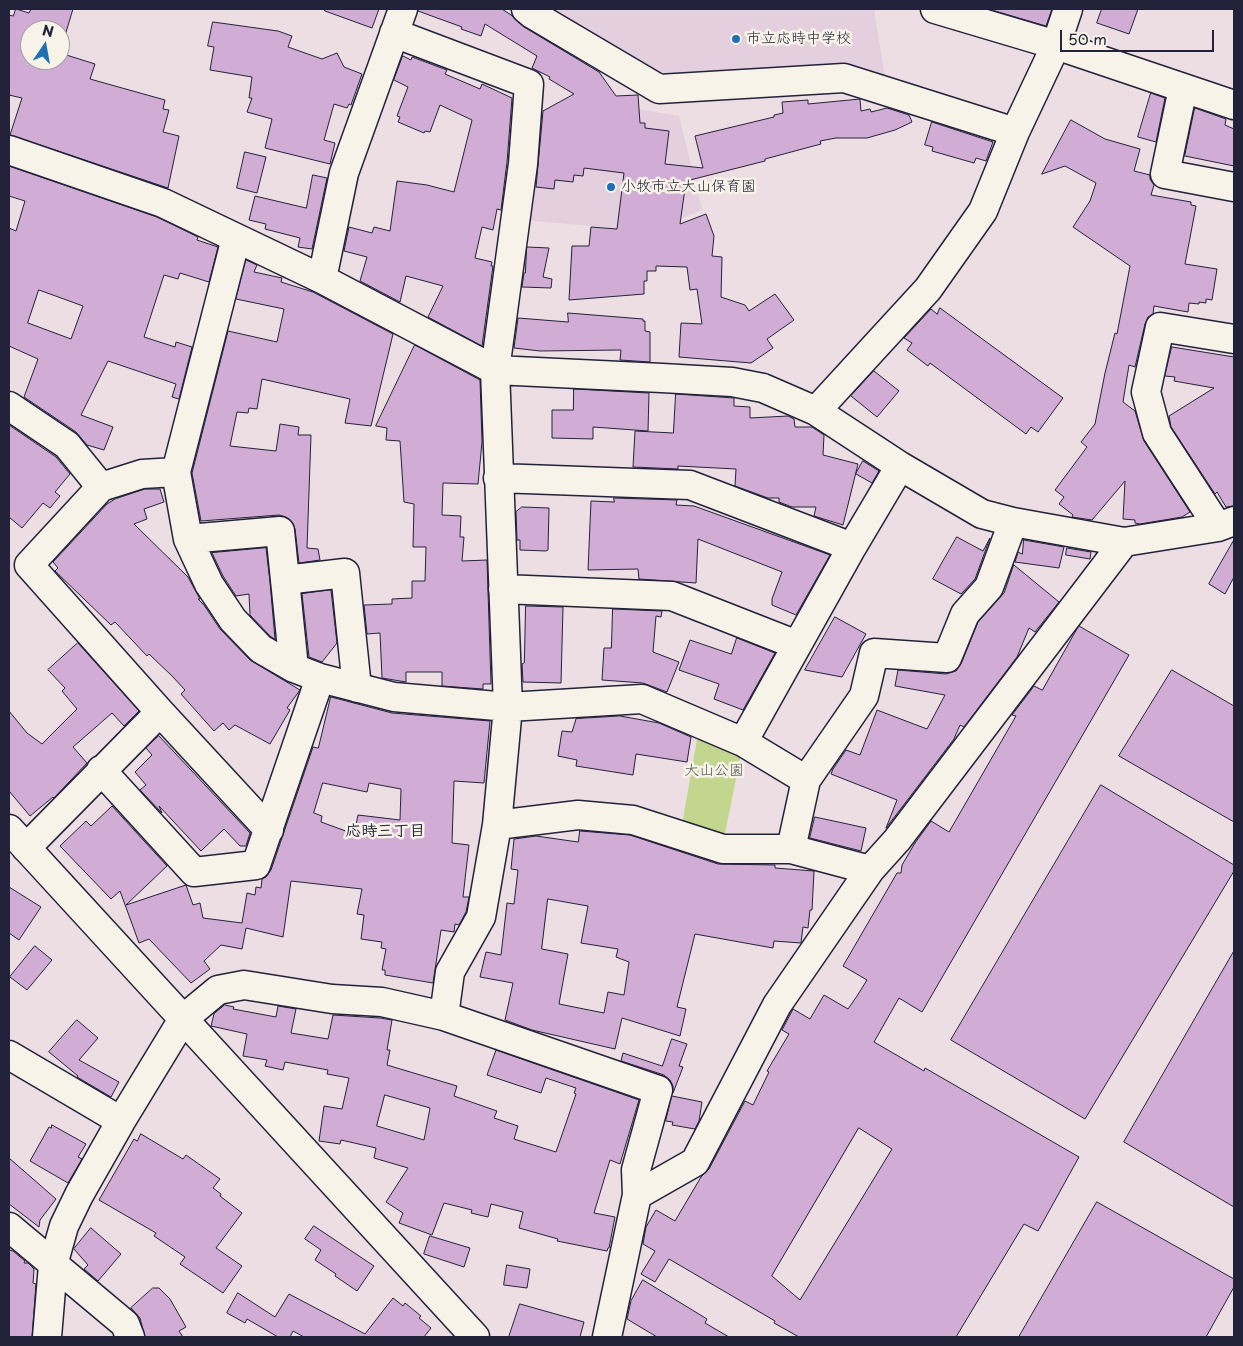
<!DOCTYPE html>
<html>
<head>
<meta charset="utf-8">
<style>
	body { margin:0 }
	#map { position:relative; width:1243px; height:1346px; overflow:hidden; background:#ecdee2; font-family:"Playpen Sans",sans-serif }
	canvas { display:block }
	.frame { position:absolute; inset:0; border:10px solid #22223b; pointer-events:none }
	.north { position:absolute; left:20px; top:20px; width:50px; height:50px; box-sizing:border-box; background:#f7f3e8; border:1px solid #a29fa3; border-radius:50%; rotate:12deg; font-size:14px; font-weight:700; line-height:20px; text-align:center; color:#22223b }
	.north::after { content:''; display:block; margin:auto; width:18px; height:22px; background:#1f6fb2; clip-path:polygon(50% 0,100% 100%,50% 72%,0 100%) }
	.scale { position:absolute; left:1060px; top:30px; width:154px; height:22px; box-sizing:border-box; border:2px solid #22223b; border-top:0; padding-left:6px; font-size:15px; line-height:18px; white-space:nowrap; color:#22223b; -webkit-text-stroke:4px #f7f3e8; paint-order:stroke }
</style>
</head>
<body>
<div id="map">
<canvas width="1243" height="1346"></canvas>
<div class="frame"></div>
<div class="north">N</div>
<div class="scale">50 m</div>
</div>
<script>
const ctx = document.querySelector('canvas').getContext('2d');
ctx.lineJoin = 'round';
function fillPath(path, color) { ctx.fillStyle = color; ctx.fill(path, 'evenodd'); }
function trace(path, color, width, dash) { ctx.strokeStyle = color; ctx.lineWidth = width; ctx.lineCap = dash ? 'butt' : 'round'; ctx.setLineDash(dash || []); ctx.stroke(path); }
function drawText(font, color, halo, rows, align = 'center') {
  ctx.font = font + ' "Playpen Sans","Klee One",sans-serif'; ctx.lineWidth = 5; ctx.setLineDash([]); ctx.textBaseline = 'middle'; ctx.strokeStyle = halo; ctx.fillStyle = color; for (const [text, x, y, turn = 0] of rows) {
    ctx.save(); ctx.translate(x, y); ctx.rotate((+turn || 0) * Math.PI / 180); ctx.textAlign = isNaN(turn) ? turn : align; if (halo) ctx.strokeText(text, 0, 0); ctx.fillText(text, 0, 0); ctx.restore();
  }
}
fillPath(new Path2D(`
	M545 9H874L886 84 665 80Z
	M637 109 679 116 702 210 650 231 522 220 528 164Z`), '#e4cfde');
fillPath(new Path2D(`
	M698 734 741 754 723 843 681 830Z`), '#c2d78d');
const building = new Path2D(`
	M16 9 29 13 31 9H73L60 52V30H30V60H60V53L95 64 90 79 165 100 163 109 169 110 163 132 179 136 168 188 10 135 22 98 9 95V15L13 16Z
	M325 9H379L372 28 325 11Z
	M419 9H502L511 15 524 27 599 72 616 96 638 95 640 123H645V128L669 131 665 164 703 168 695 136 774 117V115L783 113 782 102 808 100V104L860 99 861 111 870 109 871 112 887 108 909 115 912 122 895 130 867 138H836L820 141 821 144 765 159V161L686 181 680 224 706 214 714 236 712 256 722 257 721 297 745 305 749 311 775 294 794 320 767 339 773 348 751 363 679 357 681 323 702 324 697 289 690 290 687 267 656 266V271H647V281H644V294L569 300 572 246H589L591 227 617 229 624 173 584 168 583 176 574 175 573 182 555 180 554 189 536 187 543 111 574 94 549 79 550 77 532 68 537 56 485 24 481 36 461 29 462 27 418 11Z
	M995 9H1052L1046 26 995 11Z
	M1102 9H1138L1129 34 1097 23Z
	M213 22 278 31 292 36 288 47 322 59 337 53 344 67 362 74 351 105 349 104 347 108 334 104 324 140 335 143 330 164 265 148 272 119 247 112 252 98H249L252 77 210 70 214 47 208 46Z
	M403 56 411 60 412 57 447 70 445 74 480 89 482 84 512 98 507 162 501 210 497 209 493 230 482 227 475 258 492 262 491 266H493L482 346 428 317 443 286 406 276 400 302 360 281 367 257 344 251 349 227 372 233 374 227 390 231 397 181 427 185 454 192 472 120 440 105 430 132 425 131 424 133 398 122 400 117 397 116 408 87 394 80Z
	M1151 93 1165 98 1156 142 1138 137Z
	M1195 108 1226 119 1225 125 1234 129V166L1185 156Z
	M1071 120 1105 139 1140 149 1134 171 1150 175V179L1154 185 1151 195 1191 202V205L1196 206 1185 264 1217 269 1212 300 1206 299V303L1199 302V304L1189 303 1188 312 1154 306 1153 314 1148 317 1145 324 1135 367 1129 365 1123 402 1135 411 1144 441 1190 512 1182 517 1140 524 1135 523V520L1123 519 1125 481 1092 520 1072 517 1073 515 1059 504 1064 497 1055 490 1087 447 1081 442 1095 424 1105 373 1115 333 1117 334 1130 266 1073 227 1090 201 1096 183 1065 166 1042 174Z
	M932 122 993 142 986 161 976 158 974 163 932 151 933 147 925 145Z
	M245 152 266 157 257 193 237 188Z
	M9 166 157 217 198 237 197 240 218 247 209 282 180 273 178 279 164 275 144 337 175 347 176 342 192 347 179 399 172 397 176 384 108 361 81 415 113 427 104 450 87 445 76 432 24 397 38 359 9 346V228L16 231 25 201 9 196ZM39 290 83 306 71 339 28 323Z
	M313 175 327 178 312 249 298 247 300 238 265 229 266 224 249 220 255 196 306 208Z
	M527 247 549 248 543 277 552 279 551 288 522 287 524 273H525Z
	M246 260 257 265 254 272 282 278 281 282 313 292 393 334 371 426 345 423 350 399 262 379 257 409 249 408 248 413 237 412 230 446 276 451 280 424 299 427 298 435H311L307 548 318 549 320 560 299 563 295 529 292 522 286 517 279 515 201 521 192 473 228 331 277 342 284 309 236 299Z
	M940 308 1063 398 1038 432 1031 427 1026 434 930 363 928 366 907 350 912 343 904 338 931 309 937 314Z
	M568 313 643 319V321H645V331L650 332V362L620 360 621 350 540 351 514 348 518 318 568 322Z
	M415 345 480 380 482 442 478 484 443 483 442 515 461 516 460 537H464L462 561 487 560 491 684H483V689L442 686V672H406V682L382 678 380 633 367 634 364 605 392 604V599L412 598V581H425L426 547H413L414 504 404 502 400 441 386 440 387 428 376 426Z
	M1172 347 1234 357V506L1226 507 1217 492 1215 494 1171 427 1169 416 1214 388 1174 381 1175 377 1165 376Z
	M874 371 899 391 877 417 851 396Z
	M574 389 649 393 648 431 593 427V439L552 438V410H573Z
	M676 394 734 398V406L750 407V418L788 416 794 419 795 427H812L824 435 823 455 858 464 843 525 814 516 816 507H792L779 502V498H768L735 486 736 469 678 466V469L633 467 635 431 673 433Z
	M9 425 56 457 70 474 55 492 60 496 50 508 43 503 22 528 9 517Z
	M863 461 879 471 872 483 856 474Z
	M145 489H160L164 502 144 509 147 519 134 524 188 577 200 599H198L204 605 220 629 250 660 300 690 287 708 290 710 270 744 235 725 229 730 223 723 214 731 181 694 185 690 172 676 149 654 147 656 115 622 111 625 55 571 58 568 53 562 107 504 115 499Z
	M614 498 677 500 676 505 694 506 830 555 796 615 772 605V599L782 572 698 539 696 583 639 579 638 569 588 570 591 501 614 502Z
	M522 507 549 508 548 550 546 551 520 550V540H517L516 512Z
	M957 537 983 551 990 538 975 579 961 594 933 579Z
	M1024 540 1064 547 1059 568 1015 562 1018 552 1022 554Z
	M1234 540V577L1225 594 1209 584Z
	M266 548 270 582 275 639 271 637 250 615 249 594 236 596 223 576 212 553Z
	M1067 548 1091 552 1090 559 1066 555Z
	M1014 565 1059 602 1035 632 1029 628 1017 657 964 727 960 725 954 739 886 828 897 800 831 774 833 769 846 750 860 755 877 710 927 729 945 695 895 686 898 670 946 674 956 671 961 664 978 622 1004 593Z
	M331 590 337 643 322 662 309 657 302 594Z
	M526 606 563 607 561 683 523 682 522 664 524 663Z
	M613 609 662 611 661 617 656 616 653 652 679 662 667 692 643 683 602 680 604 648H611Z
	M835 617 866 634 842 677 805 670Z
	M1079 626 1129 655 922 1012 899 998 874 1042 924 1071 925 1068 1079 1157 1038 1231 1024 1224 956 1337H799L774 1323 775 1321 669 1259 655 1282 641 1274 655 1251 643 1244 646 1227 656 1210 675 1221 701 1177 709 1169 745 1101 753 1105 769 1072 767 1071 789 1034 782 1030 793 1009 810 1019 824 995 848 1009 857 996 867 980 843 966 897 873H901L902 865 915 843 931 821 949 832 1016 716 1012 715 1034 686 1042 690ZM859 1128 892 1149 800 1300 772 1276Z
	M737 638 775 653 743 710 714 699 719 684 679 670 690 640 731 654Z
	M78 643 139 711 124 726 112 713 73 747 87 763 54 798 53 797 30 816 9 791V711L27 733 42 744 77 709 62 691 65 688 48 670Z
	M1172 670 1234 706V822L1119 756Z
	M331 697 392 713 490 721 484 783 454 781 452 843 469 845 463 897H469L466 912 459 925 455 924 454 932 441 930 433 983 385 975V970H382L386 949 381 948 382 942 361 939 364 915 357 914 362 889 291 881 283 937 246 928 242 949 221 945 204 961 210 969 191 983 149 939 139 943 120 891 111 899 60 846 86 821 91 826 112 806 167 866 126 905 186 885 193 905 200 903 203 918 242 923 247 893 255 895 256 887 261 888 262 879 266 877 271 870 313 747 318 748ZM323 783 367 792 369 783 401 789 400 820 358 815 354 834 321 822 322 816 314 813Z
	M620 716 659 723 691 737 687 762 636 754 633 775 576 766 577 760 558 756 562 731 572 732 576 719Z
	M159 736 250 833 246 846H240L224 829 201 851 159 806 162 813 140 790 146 785 135 772 152 755 146 748Z
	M1101 785 1234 865V871L1085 1119 951 1040Z
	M815 817 866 828 861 851 810 838Z
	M580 831 630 835 718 864 775 865V868L814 871 812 910H810L808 928 803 927 801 943 774 941 773 948 695 934 677 1007 686 1009 680 1036 622 1018 615 1049 532 1030 505 1020 513 983 480 977 486 952 501 955 507 903 514 904 518 870 511 869 514 839 536 836 578 842ZM548 899 588 906 581 943 618 949 616 957 629 962 624 995 608 992 604 1013 559 1004 568 954 542 949Z
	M9 887 41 907 19 940 9 933Z
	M35 946 52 960 27 990 10 977Z
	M1234 951V1207L1124 1142Z
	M225 1005 234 1007 233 1009 276 1017 278 1006 296 1009 291 1033 328 1039 333 1015 380 1018 392 1020 387 1050H390L387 1065 457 1086 454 1096 497 1111 494 1118 518 1126 514 1139 556 1152 576 1094 574 1093 576 1088 546 1078 541 1093 487 1075 496 1050 639 1100 620 1164 610 1160 594 1213 615 1217 609 1248H608L607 1251 557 1241 558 1239 519 1228 523 1212 491 1204 488 1217 471 1213 472 1210 444 1203 432 1235 399 1223 403 1213 386 1202 408 1168 374 1158 376 1148 341 1140 340 1144 319 1141 324 1106 342 1109 349 1078 327 1074 328 1070 285 1062 283 1070 265 1066 267 1060 243 1056 247 1034 211 1026 214 1014ZM385 1095 430 1108 424 1140 377 1126Z
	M77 1020 98 1038 79 1060 119 1082 111 1097 77 1077 78 1076 49 1052Z
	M672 1039 687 1044 679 1066 683 1067 673 1093V1086L670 1080 664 1075 621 1061 623 1053 662 1066Z
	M672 1096 702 1102 699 1121 695 1129 672 1125 673 1122 666 1121Z
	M52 1125 86 1144 78 1157 82 1159 68 1183 30 1161 49 1127 51 1128Z
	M141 1134 183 1159 186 1155 220 1179 213 1188 221 1194 220 1196 242 1213 216 1248 242 1266 223 1293 180 1264 185 1257 154 1236 156 1233 99 1200 134 1139 137 1141Z
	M9 1158 56 1199 40 1220 39 1227 9 1204Z
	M1097 1202 1234 1279V1287L1206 1337H1019Z
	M314 1226 374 1266 357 1291 335 1276 336 1274 315 1260 321 1250 305 1239Z
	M91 1228 121 1254 98 1281 84 1269 88 1265 74 1249Z
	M430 1236 470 1248 464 1267 424 1254Z
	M9 1250 13 1251 25 1261 24 1263H28L34 1269 33 1283 36 1284 32 1337H9Z
	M507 1265 530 1269 527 1288 504 1285Z
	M643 1280 707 1319 705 1323 729 1337H657L627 1319 631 1301Z
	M153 1288H159L170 1299 186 1327 179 1331 183 1337H145L140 1318 131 1308Z
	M238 1293 275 1317 289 1294 365 1334 393 1298 403 1306 405 1303 421 1316 419 1318 431 1328 424 1337H304L293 1331 290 1337H278L247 1319 245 1323 227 1313Z
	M520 1304 584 1322 580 1337H509Z`);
fillPath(building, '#d1acd5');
trace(building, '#22223b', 1);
const minor = new Path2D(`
	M526 9 532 14 659 89 844 78 1015 132
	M935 9 1056 45 1234 105
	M1183 88 1165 174 1234 187
	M9 150 163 203 322 279 495 370 662 378 732 382 763 388 816 411 900 466 982 514 1013 522 1124 542 1218 527 1234 521
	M236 238 176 472 188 539 209 584 233 620 261 649 294 668 320 678 394 697 508 707 642 699 743 742 806 780
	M322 279 344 173 403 9
	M9 406 67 445 101 487
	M816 411 928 289 983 211 1015 132 1056 45 1068 9
	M176 472 142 474 101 487 29 565 160 712 269 830
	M498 478 690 485 852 547
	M1218 527 1157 433 1146 392 1160 327 1234 339
	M188 539 280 531 294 668
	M285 580 345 573 357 688
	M503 589 672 596 797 645
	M743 742 852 547 900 466
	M101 770 194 872 256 865 320 678
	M497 825 578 815 633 820 723 849H791L870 870
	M9 829 475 1337
	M26 848 160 712
	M791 849 806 780 864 696 874 653 947 658 965 614 989 587 1013 522
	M444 1016 658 1090 636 1170 637 1195
	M9 1055 121 1121
	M9 1227 125 1324 130 1337
	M47 1337 53 1265 64 1226 79 1195 121 1121 183 1019 218 990 244 985 332 999 382 1002 444 1016 450 972 481 917 497 825 508 707 495 370 523 164 529 84 394 33
	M607 1337 637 1195 695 1162 777 1005 870 870 897 840 1124 542`);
trace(minor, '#22223b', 31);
trace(minor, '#f7f3e8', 28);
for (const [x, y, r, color] of [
	[736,39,5,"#1f6fb2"],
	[611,187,5,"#1f6fb2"]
]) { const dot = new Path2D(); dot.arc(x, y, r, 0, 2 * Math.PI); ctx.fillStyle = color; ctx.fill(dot); trace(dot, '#f7f3e8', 2); }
drawText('15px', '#22223b', '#f7f3e8', [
	["市立応時中学校",746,39],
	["小牧市立大山保育園",621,187]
], 'left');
drawText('15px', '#525854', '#f7f3e8', [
	["大山公園",714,771]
]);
drawText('bold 16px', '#22223b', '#f7f3e8', [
	["応時三丁目",385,832]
]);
</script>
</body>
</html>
